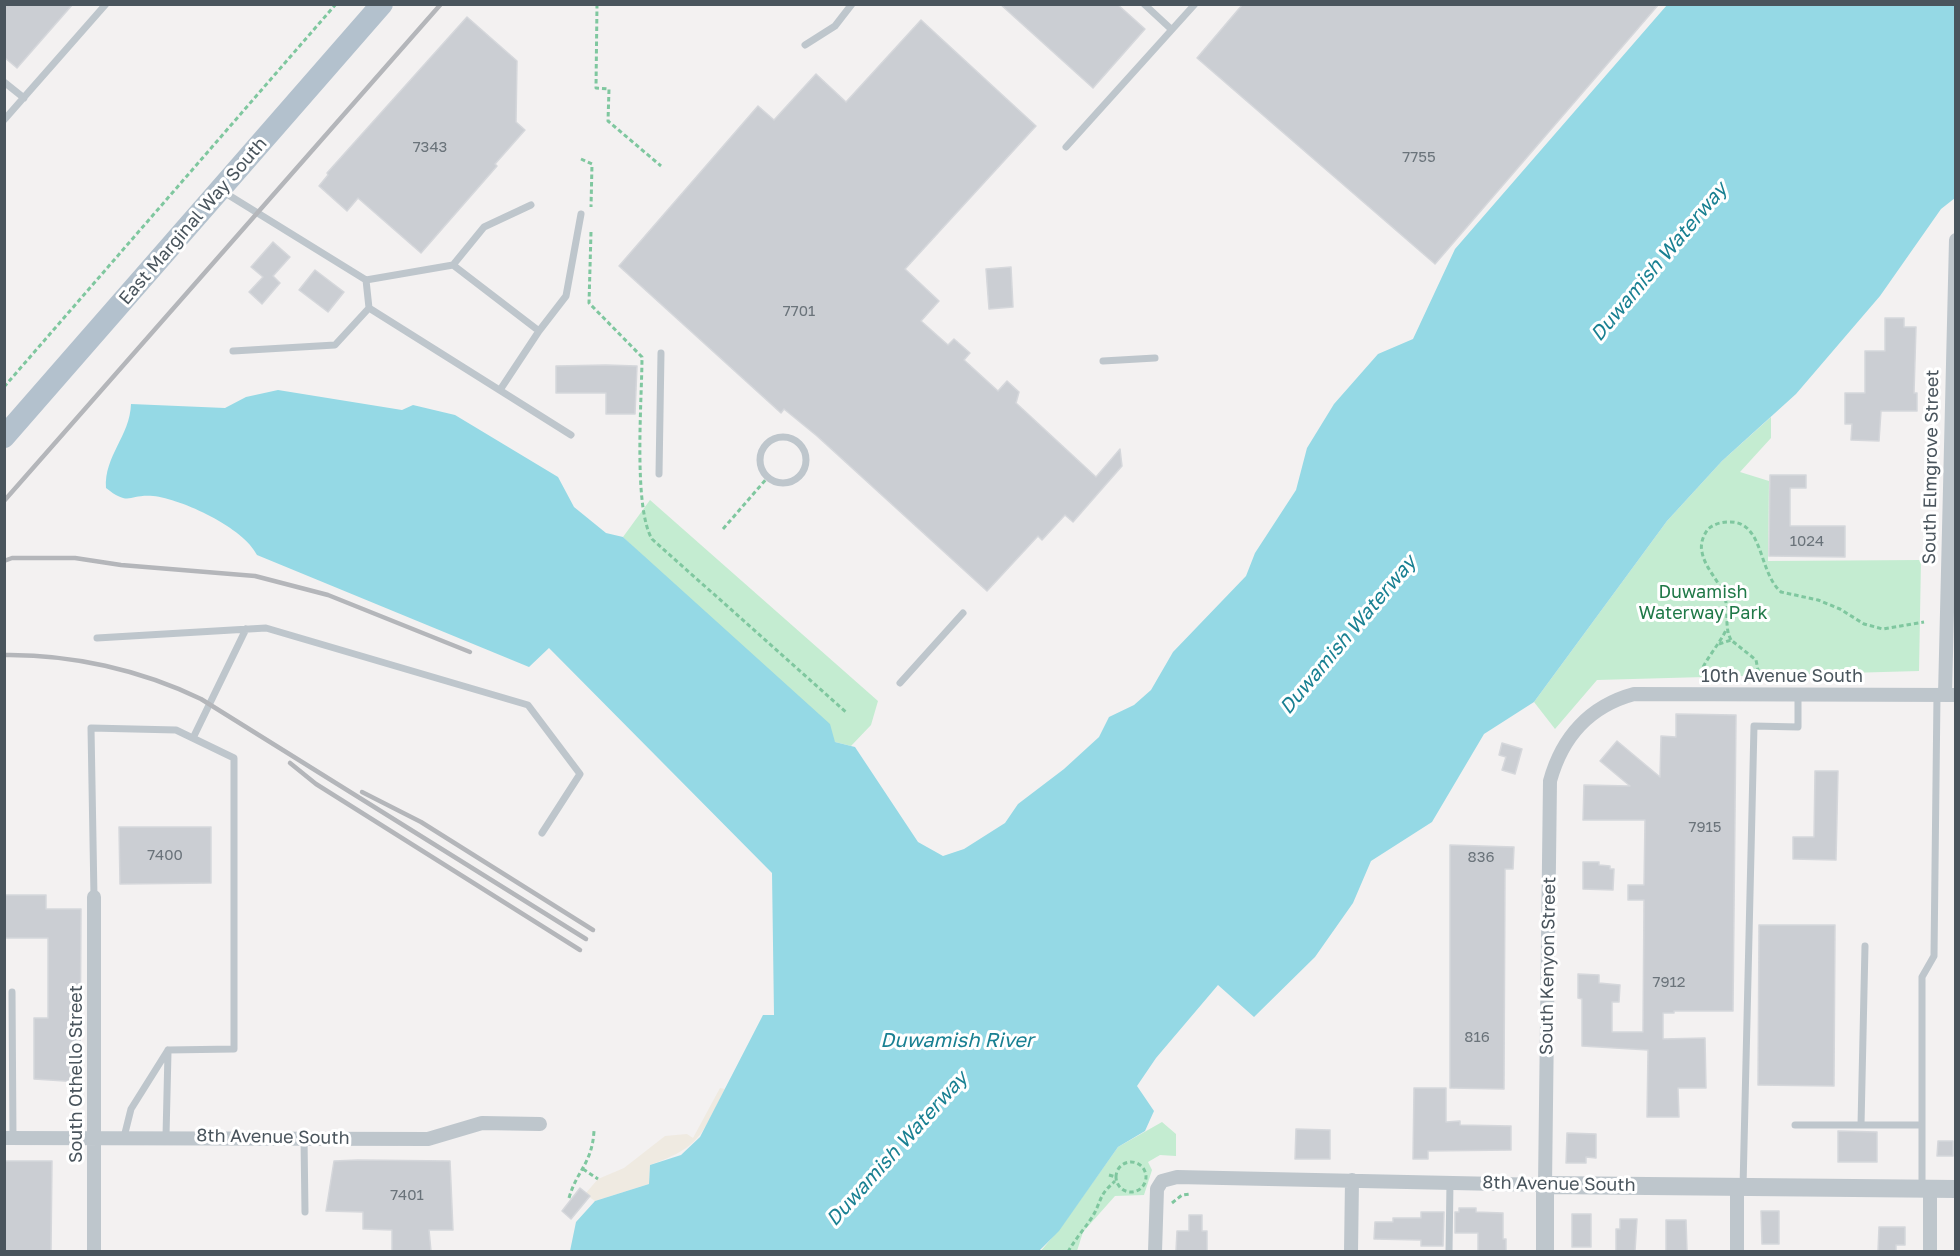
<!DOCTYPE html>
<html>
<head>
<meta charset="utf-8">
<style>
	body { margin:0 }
	#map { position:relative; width:1960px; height:1256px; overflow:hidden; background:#f3f1f1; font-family:"Golos Text",sans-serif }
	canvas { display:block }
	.frame { position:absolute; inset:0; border:6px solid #4a555d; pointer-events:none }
</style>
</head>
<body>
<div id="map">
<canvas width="1960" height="1256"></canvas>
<div class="frame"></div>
</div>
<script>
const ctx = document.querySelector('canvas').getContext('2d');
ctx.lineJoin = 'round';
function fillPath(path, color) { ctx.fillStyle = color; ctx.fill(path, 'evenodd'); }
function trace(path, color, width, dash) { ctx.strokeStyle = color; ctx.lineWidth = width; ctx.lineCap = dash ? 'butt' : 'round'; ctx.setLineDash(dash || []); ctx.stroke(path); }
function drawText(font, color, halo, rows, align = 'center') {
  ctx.font = font + ' "Golos Text",sans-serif'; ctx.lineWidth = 6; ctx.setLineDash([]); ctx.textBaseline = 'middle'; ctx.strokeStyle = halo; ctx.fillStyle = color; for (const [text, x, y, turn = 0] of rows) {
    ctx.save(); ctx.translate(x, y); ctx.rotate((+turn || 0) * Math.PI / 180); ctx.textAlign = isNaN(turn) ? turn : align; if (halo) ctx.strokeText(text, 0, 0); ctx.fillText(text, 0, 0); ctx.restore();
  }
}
fillPath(new Path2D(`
	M1771 417V438L1740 472 1769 481 1768 561 1921 560 1919 671 1597 680 1555 729 1534 702 1667 521 1722 461Z
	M650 500 878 701 871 725 851 746 835 742 623 537Z
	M1162 1122 1176 1134V1156L1160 1155 1148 1162 1152 1170 1144 1195 1115 1196 1083 1232 1077 1251 1040 1252 1061 1227 1118 1147Z`), '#c4ecd1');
fillPath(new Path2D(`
	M720 1088 725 1089C701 1135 701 1147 650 1165L649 1184 595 1201 585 1194 598 1179 624 1168 665 1136 687 1134 693 1138Z`), '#efeae1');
fillPath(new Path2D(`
	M1667 5H1955V198L1941 209 1880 296 1796 394 1722 461 1667 521 1534 702 1484 734 1432 822 1371 861 1353 903 1315 957 1254 1017 1218 985 1156 1058 1137 1086 1154 1111 1145 1131 1118 1147 1059 1231 1039 1251H570L576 1222 595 1201 649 1184 650 1165 681 1155 700 1137 763 1015H774L772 873 549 648 529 667 257 555C244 528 182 499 153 496 128 494 130 507 106 488 104 456 130 436 131 404L225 408 246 397 278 390 402 410 413 405 455 415 558 477 574 507 606 533 623 537 830 724 835 742 855 747 918 842 943 856 964 849 1005 823 1018 804 1064 769 1099 737 1109 717 1134 705 1151 690 1173 652 1246 576 1255 553 1296 490 1307 448 1334 404 1378 354 1413 339 1455 249Z`), '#95d9e5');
const building = new Path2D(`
	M4 4H73L17 68 4 57Z
	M1000 4H1117L1145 29 1093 88Z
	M1243 4H1659L1435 264 1197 58Z
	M467 17 517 61 516 122 525 130 495 164 497 166 421 253 358 198 347 211 319 186 328 175 327 173Z
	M921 20 1036 126 905 269 939 301 921 321 948 345 954 339 970 353 964 360 998 391 1007 381 1019 392 1016 403 1096 477 1120 449 1122 466 1073 522 1065 515 1042 540 1038 536 987 591 817 436 784 409 781 413 619 266 758 106 774 120 816 74 846 102Z
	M273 242 290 257 273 276 280 283 262 304 249 292 263 277 251 267Z
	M1011 267 1013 307 989 309 986 269Z
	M315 270 344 292 328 312 299 290Z
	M1885 318H1904V327H1916L1914 393H1917V411H1881L1879 441 1851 440 1852 424H1845V393H1865V351H1885Z
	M606 365 637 366 635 414H606V393H556V366Z
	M1770 475H1806V488H1790V526H1845V557L1769 556Z
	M1676 714 1736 715 1733 1011H1674V1013H1663V1039L1705 1038 1706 1088H1678L1679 1117H1647L1648 1050 1582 1046V999L1578 998V974L1599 975V983L1620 985 1619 1002H1612V1032H1643L1644 900H1628V885H1644L1645 820H1583L1584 785 1630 786 1600 761 1617 741 1660 777 1661 736 1676 737Z
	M1502 743 1522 749 1515 774 1502 770 1506 757 1499 755Z
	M1815 771H1838L1836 860 1793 859V837H1814Z
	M119 827H211V883L120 884Z
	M1450 845 1514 847 1513 869H1505L1504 1089 1450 1088Z
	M1583 862H1599V865L1610 866V869H1614L1613 890 1583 889Z
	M4 895H46V909H81L80 1082 34 1079V1018H48V938H4Z
	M1759 925H1835L1834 1086 1758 1085Z
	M1414 1088H1446V1122L1460 1121V1125L1511 1126V1150L1428 1151V1159H1413Z
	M1296 1129 1330 1130V1159H1295Z
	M1838 1131 1877 1132V1162H1838Z
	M1567 1133 1596 1134V1158L1586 1157V1163H1566Z
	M1938 1141H1953V1156H1937Z
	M358 1160 450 1161 453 1230H429L431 1251H392V1230L363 1229V1212L326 1211 334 1161Z
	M4 1161H52L51 1251H4Z
	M580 1188 590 1196 571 1219 562 1211Z
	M1459 1208H1476V1212L1503 1213V1239H1506V1251H1478V1233H1455V1212H1459Z
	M1761 1211H1779V1244H1762Z
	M1421 1212H1444L1443 1246H1421V1240L1374 1239 1375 1222H1393V1218H1421Z
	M1572 1214H1591V1247H1572Z
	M1189 1215H1202V1231H1207V1251H1176L1177 1231H1189Z
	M1620 1219H1637L1635 1251H1616V1229H1620Z
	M1666 1220H1686L1687 1251H1666Z
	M1879 1227H1905V1245H1896V1251H1878Z`);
fillPath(building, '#cbced3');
trace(building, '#d5d7db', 1.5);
trace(new Path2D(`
	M597 4 596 88 609 89 608 121 661 166
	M581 159 592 164 591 207
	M591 232 589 303 642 357C642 399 633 507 652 539L847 713
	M4 387 336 4
	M723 529 768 477
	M1731 640C1724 627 1729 612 1725 598 1720 581 1705 569 1702 552 1700 544 1703 536 1708 529 1714 524 1721 522 1729 522 1764 521 1758 572 1781 592L1818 600 1840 609 1864 624 1883 629 1924 622
	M1719 644 1731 640 1756 660 1759 675
	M1701 674C1701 665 1721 642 1726 630
	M1116 1177a15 15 0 1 1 30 0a15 15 0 1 1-30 0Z
	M583 1169 598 1179
	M1109 1175 1116 1177
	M569 1198C577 1170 592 1164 594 1131
	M1172 1203 1182 1195 1190 1194
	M1068 1252C1076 1237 1089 1224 1095 1212 1103 1195 1100 1195 1115 1181`), '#7fc79f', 3, [4.5, 3]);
trace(new Path2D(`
	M1144 4 1171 29
	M805 45 835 26 852 4
	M4 82 24 98
	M4 120 106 4
	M1066 147 1195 4
	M222 191 366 280 369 308 571 435
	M531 205 484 227 453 265 539 331 566 296 581 214
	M366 280 453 265
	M233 351 335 345 369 308
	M1103 361 1155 358
	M500 390 539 331
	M760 460a23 23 0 1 1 46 0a23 23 0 1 1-46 0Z
	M659 474 661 353
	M97 638 266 628 528 705 580 774 542 833
	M900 683 963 613
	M193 738 246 629
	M94 897 91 728 176 730 234 758V1049L168 1050
	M12 992 13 1138
	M1795 1125H1922
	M1861 1125 1865 946
	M166 1136 168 1052
	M124 1137 131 1109 168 1050
	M304 1138 305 1212
	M1922 1186V977L1934 956 1937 695
	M1743 1187 1754 726 1798 727V694
	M1449 1252 1450 1182`), '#bec6cc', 7);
trace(new Path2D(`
	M1945 695 1956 240
	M94 897V1252
	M4 1138 428 1139 482 1123 540 1124
	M1155 1252 1157 1189 1162 1181 1177 1177 1545 1185 1550 781C1562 737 1590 706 1634 694L1956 695
	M1351 1252 1352 1180
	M1737 1252V1187
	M1930 1252V1189`), '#bec6cc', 14);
trace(new Path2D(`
	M1545 1252V1185L1956 1189`), '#bec6cc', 18);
trace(new Path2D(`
	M4 437 382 4`), '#b3c1cd', 22);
trace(new Path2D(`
	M4 501 441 4
	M4 561 12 558H75L121 565 255 576 328 595 470 652
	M4 655C71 654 141 670 201 699L586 939
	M290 763 316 784 580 950
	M362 792 421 822 593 930`), '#b4b6ba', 4.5);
drawText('15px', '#6a737a', null, [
	["7343",430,147],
	["7755",1419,157],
	["7701",799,311],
	["1024",1807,541],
	["7915",1705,827],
	["7400",165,855],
	["836",1481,857],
	["7912",1669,982],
	["816",1477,1037],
	["7401",407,1195]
]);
drawText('18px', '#4a555d', '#fff', [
	["East Marginal Way South",193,221,-49],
	["South Elmgrove Street",1931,467,-89],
	["10th Avenue South",1782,676],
	["South Kenyon Street",1548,966,-89],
	["South Othello Street",76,1074,-90],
	["8th Avenue South",273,1137,1],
	["8th Avenue South",1559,1184,1]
]);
drawText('18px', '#207948', '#fff', [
	["Duwamish",1703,592],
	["Waterway Park",1703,613]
]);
drawText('italic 20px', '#198092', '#fff', [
	["Duwamish Waterway",1659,262,-50],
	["Duwamish Waterway",1348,635,-50],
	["Duwamish River",957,1041],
	["Duwamish Waterway",897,1149,-48]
]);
</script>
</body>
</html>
